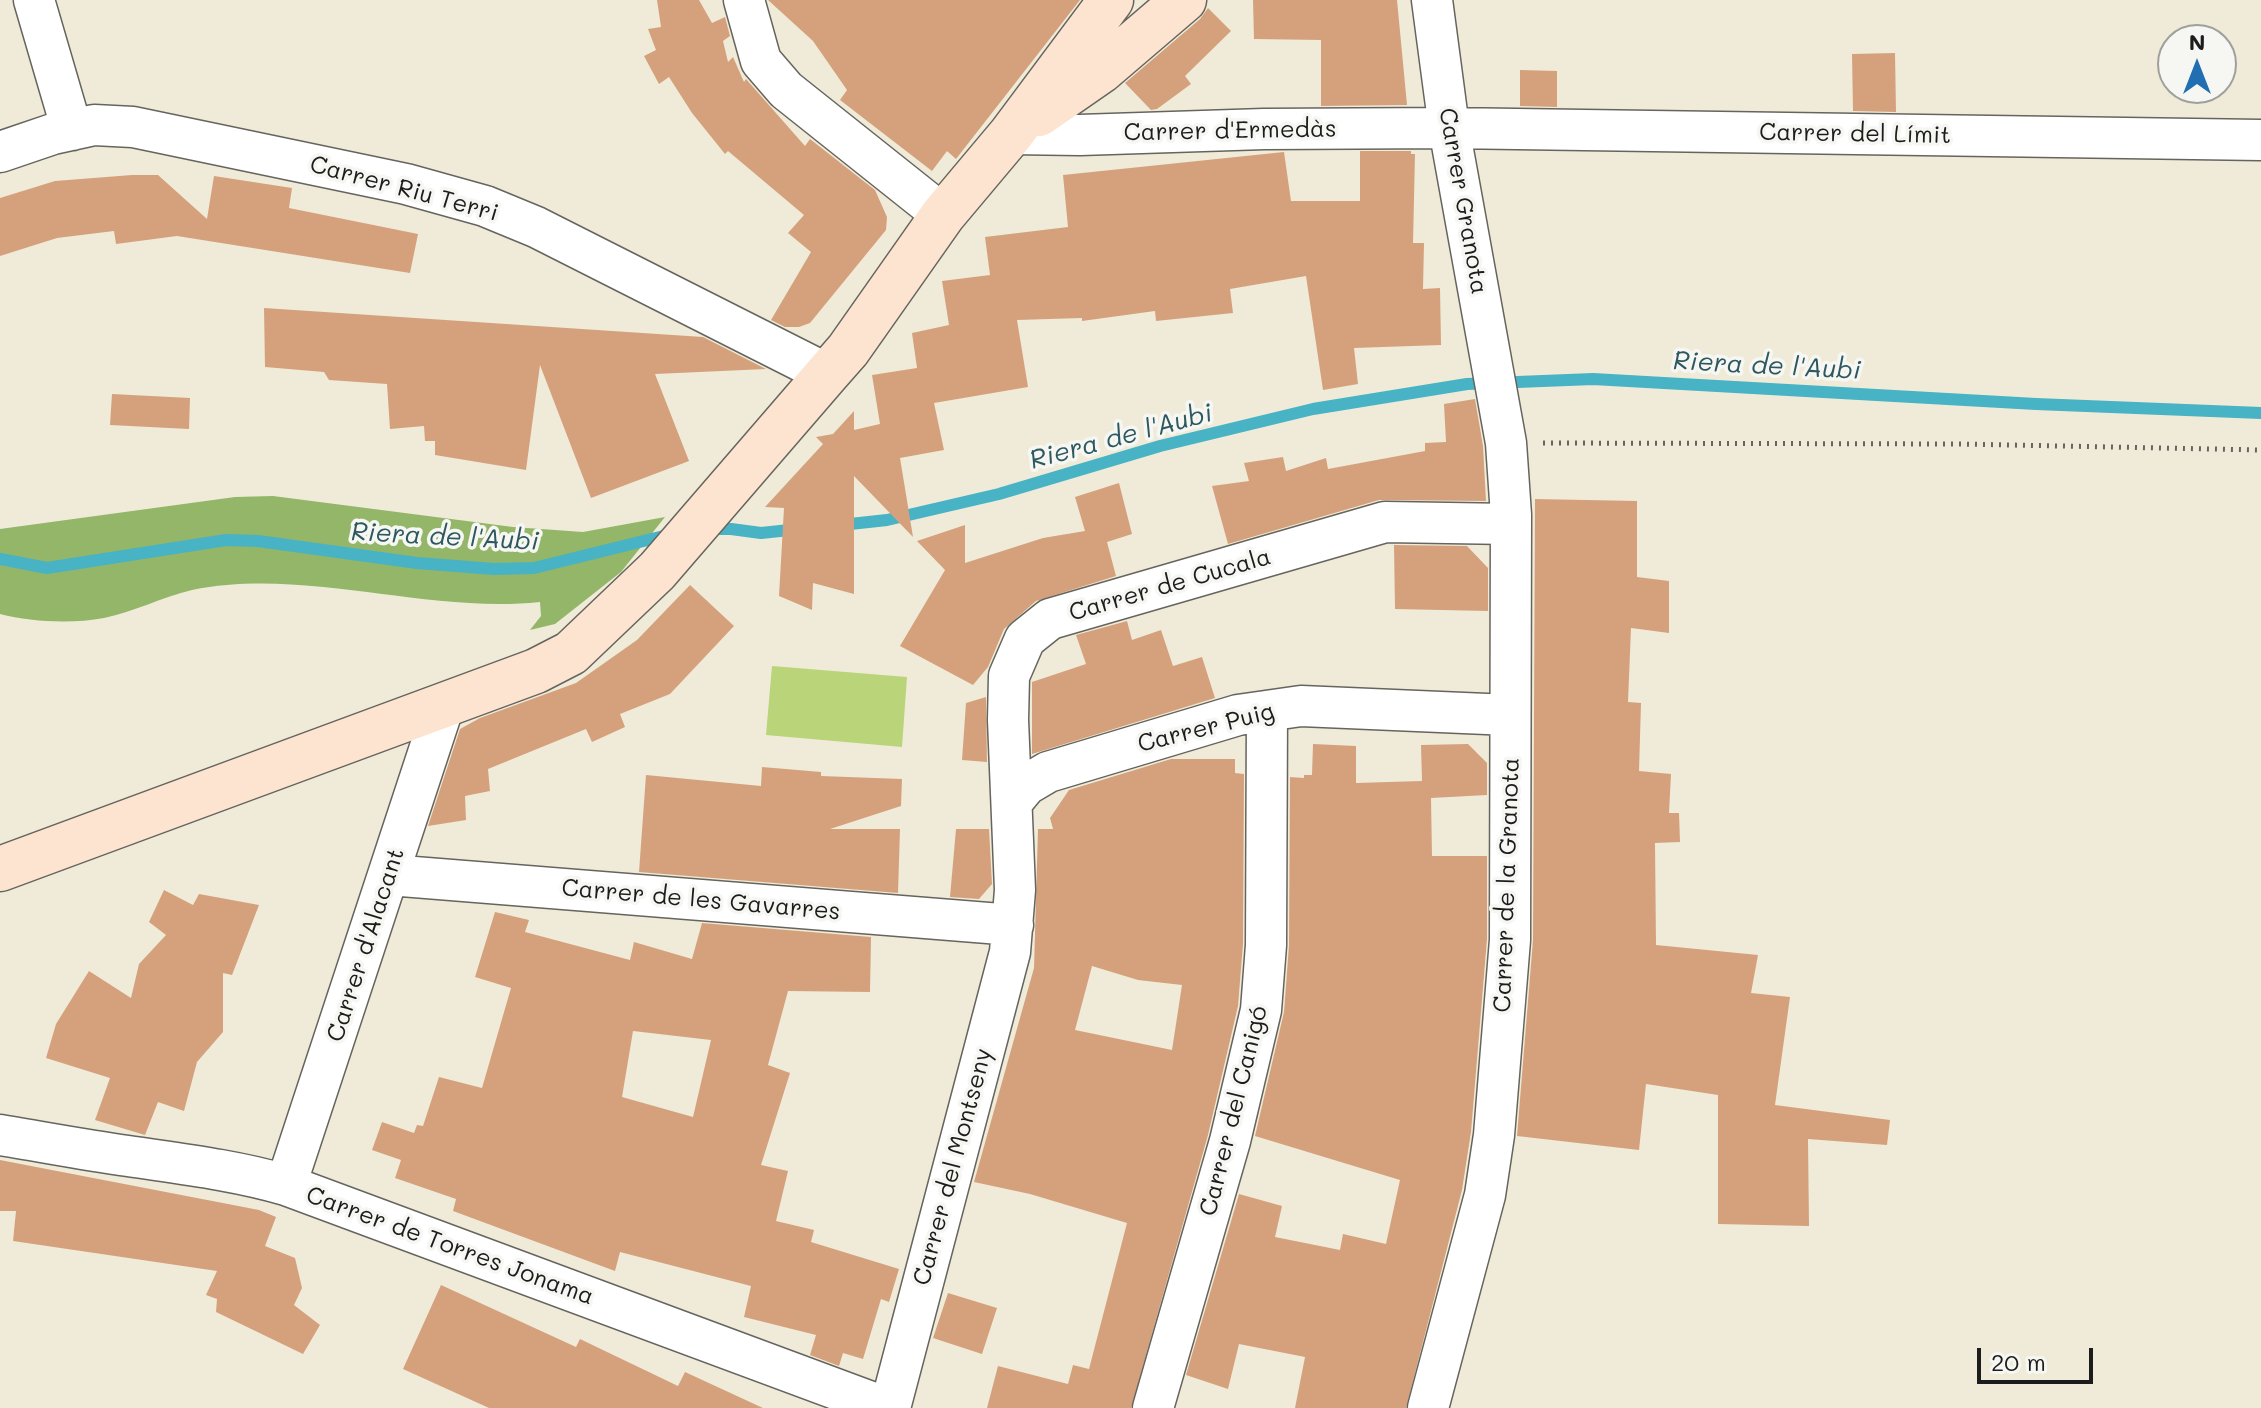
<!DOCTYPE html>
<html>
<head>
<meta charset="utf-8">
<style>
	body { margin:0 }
	#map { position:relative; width:2261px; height:1408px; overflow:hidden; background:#efebd8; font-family:Mali,sans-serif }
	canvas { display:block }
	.north { position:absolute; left:2157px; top:24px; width:80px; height:80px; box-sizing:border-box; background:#f6f6f2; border:2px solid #9f9f9c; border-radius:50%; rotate:0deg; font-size:22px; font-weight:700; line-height:32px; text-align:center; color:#1c1c1c }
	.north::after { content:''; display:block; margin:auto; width:28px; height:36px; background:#1f6fb2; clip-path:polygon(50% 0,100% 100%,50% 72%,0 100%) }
	.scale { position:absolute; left:1977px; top:1348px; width:116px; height:36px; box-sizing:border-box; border:4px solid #1c1c1c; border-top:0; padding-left:10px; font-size:24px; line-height:28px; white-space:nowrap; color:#1c1c1c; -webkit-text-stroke:6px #f6f6f2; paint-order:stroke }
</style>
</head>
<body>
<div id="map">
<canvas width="2261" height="1408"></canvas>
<div class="north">N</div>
<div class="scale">20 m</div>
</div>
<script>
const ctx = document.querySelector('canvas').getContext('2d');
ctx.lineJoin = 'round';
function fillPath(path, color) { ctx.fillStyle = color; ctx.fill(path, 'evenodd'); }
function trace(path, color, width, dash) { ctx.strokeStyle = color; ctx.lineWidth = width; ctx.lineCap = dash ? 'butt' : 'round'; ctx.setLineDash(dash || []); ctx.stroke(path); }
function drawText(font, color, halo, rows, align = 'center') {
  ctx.font = font + ' Mali,sans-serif'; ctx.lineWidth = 7; ctx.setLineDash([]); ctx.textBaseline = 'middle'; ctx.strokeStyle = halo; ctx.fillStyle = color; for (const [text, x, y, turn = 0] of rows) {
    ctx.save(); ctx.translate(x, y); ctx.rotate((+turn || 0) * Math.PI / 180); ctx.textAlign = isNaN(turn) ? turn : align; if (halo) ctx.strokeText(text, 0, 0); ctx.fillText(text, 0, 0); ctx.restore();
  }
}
fillPath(new Path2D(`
	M772 666 907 677 902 747 766 735Z`), '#bad479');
fillPath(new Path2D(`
	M273 496 513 527 583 532 665 517 621 572 555 624 530 630 541 616 540 602C424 614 306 567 192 590 162 597 134 612 104 618 72 624 31 622 0 614V529L235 497Z`), '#93b669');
trace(new Path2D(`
	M841 525 887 520 999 494 1160 446 1313 409 1467 384 1593 379 2036 404 2261 413
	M706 529H731L761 533 799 529
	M0 559 47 568 226 540 258 541 417 563 494 569 534 568 672 534`), '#47b3c4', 12);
fillPath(new Path2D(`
	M657 0H699L712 23 725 17 730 36 723 41 728 62 733 57 744 82 746 79 805 146 810 139 875 190 887 217 886 230 810 323 799 327H785L771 320 811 252 788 233 804 215 728 151 725 154 692 113 669 77 659 84 644 56 656 50 648 29 661 27Z
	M768 0H1080L956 159 947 151 932 171 840 100 847 90 813 41Z
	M1253 0H1397L1407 105 1321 106V40L1254 39Z
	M1208 8 1231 31 1185 76 1191 84 1157 109 1151 110 1125 83 1200 19Z
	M1895 53 1896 112 1853 111 1852 54Z
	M1520 70 1557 71V107L1520 106Z
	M1360 151H1411V154H1415L1413 243H1424L1423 289 1440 288 1441 345 1354 348 1358 384 1323 390 1306 276 1230 289 1233 313 1156 321 1155 311 1082 321V318L1017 320 1028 387 934 403 944 450 900 458 913 537 854 476V594L813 583 812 610 779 596 784 508 765 507 823 444 816 437 833 434 854 411V430L880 424 872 375 917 368 912 333 949 325 942 281 990 275 985 237 1068 227 1063 175 1284 152 1291 201H1360Z
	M132 175H158L207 219 214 176 292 188 289 208 418 234 410 273 177 236 116 244 114 231 57 238 0 256V198L55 181Z
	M264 308 703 337 766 369 655 374 689 461 591 498 540 365 526 470 435 455V441H425L424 426 390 429 387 384 329 380 324 372 265 367Z
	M112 394 190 398 189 429 110 425Z
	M1475 399 1483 446 1486 501 1379 500 1228 544 1212 486 1249 481 1244 463 1283 457 1286 471 1326 458 1328 469 1425 451V443L1446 442 1444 404Z
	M1119 483 1132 534 1107 542 1116 576 1036 601 1004 629 988 667 973 685 900 646 945 570 917 541 965 525V563L1043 538 1085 531 1075 497Z
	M1535 499 1637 501V577L1669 581V633L1631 628 1628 702 1641 703 1639 771 1671 774 1669 813H1679L1680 842 1655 843 1656 945 1758 955 1751 993 1790 997 1775 1105 1890 1120 1887 1145 1808 1139 1809 1226 1718 1224V1095L1646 1084 1639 1150 1517 1136 1533 940Z
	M1394 545 1467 546 1488 568V611L1395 609Z
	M690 585 734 626 670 694 620 714 625 727 592 742 586 729 488 769 490 791 465 796 466 820 428 826 460 729 480 718 576 683 637 640Z
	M1127 621 1132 640 1161 630 1173 666 1202 657 1215 698 1032 754V682L1086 664 1076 635Z
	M986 697 987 762 962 760 966 703Z
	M1313 744 1356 746V783L1422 781 1421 745 1468 744 1487 763V795L1431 798 1432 856H1487V939L1471 1132 1462 1190 1406 1408H1295L1305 1357 1239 1344 1228 1389 1186 1375 1239 1194 1282 1206 1275 1237 1340 1250 1343 1234 1386 1244 1400 1180 1255 1136 1284 1012 1289 945 1290 777 1304 778V775H1312Z
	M1171 759H1235V773L1244 774 1243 944 1238 1006 1208 1135 1131 1408H987L998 1366 1068 1384 1073 1365 1089 1369 1127 1223 1030 1194 974 1182 1034 968 1038 829H1053L1050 818 1069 790ZM1092 966 1138 980 1182 985 1172 1050 1075 1030Z
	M762 767 821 772V776L902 779 901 806 830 829H900L898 893 639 872 646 775 761 786Z
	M956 829H989L992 884 979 899 950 897Z
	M164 890 193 905 199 894 259 905 232 975 223 973V1032L197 1062 184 1111 158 1102 145 1135 95 1120 110 1078 46 1058 56 1024 89 971 131 998 139 964 166 935 149 922Z
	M495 912 529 920 525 932 630 960 634 942 692 959 702 923 871 937 870 992 788 991 768 1065 790 1073 761 1165 788 1171 776 1221 814 1230 811 1242 899 1269 889 1302 881 1299 863 1359 843 1353 839 1366 810 1355 816 1335 744 1317 751 1286 620 1252 615 1271 453 1211 456 1199 395 1178 401 1160 372 1150 382 1122 414 1133 417 1125 423 1126 439 1077 482 1088 511 988 475 977ZM633 1031 711 1040 693 1117 622 1097Z
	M0 1160 259 1210 276 1217 265 1246 295 1258 302 1288 294 1305 320 1325 303 1354 216 1312 217 1299 206 1295 217 1271 13 1241 16 1211H0Z
	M441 1285 576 1347 580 1339 678 1386 685 1372 763 1408H489L403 1369Z
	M948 1293 997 1308 982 1354 933 1338Z`), '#d5a17c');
const street = new Path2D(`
	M34 0 72 130
	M744 0 761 61 786 90 943 215
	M1011 134 1080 135 1264 129 1449 128 2261 140
	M0 152 53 134 94 125 133 127 406 184 485 206 536 227 827 374
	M1012 802 1026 785 1048 772 1238 715 1301 706 1510 715
	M389 875 1013 925
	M0 1135C43 1142 85 1150 128 1156 182 1164 234 1170 286 1185L887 1408
	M286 1185 444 705
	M890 1408 1010 952 1015 890 1008 720 1009 676 1025 639 1050 619 1385 522 1511 524
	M1153 1408 1230 1141 1261 1010 1266 945 1267 711
	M1428 1408 1485 1195 1494 1135 1510 940 1511 515 1506 443 1449 128 1432 0`);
const secondary = new Path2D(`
	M1039 114 1101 71 1184 0
	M0 869 536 671 571 653 657 571 827 374 848 350 943 215 1011 134 1111 0`);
trace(street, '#66645e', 43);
trace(secondary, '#66645e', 47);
trace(new Path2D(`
	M1543 443 1960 444 2261 450`), '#66645e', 5, [2, 6]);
trace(street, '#fff', 40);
trace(secondary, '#fde4d1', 44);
drawText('24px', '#1c1c1c', '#f6f6f2', [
	["Carrer d'Ermedàs",1230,131,-1],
	["Carrer del Límit",1855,134,1],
	["Carrer Riu Terri",404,189,15],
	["Carrer Granota",1463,201,80],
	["Carrer de Cucala",1170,585,-16],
	["Carrer Puig",1206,728,-14],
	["Carrer de la Granota",1507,885,-88],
	["Carrer de les Gavarres",701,900,5],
	["Carrer d'Alacant",366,945,-72],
	["Carrer del Canigó",1234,1111,-76],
	["Carrer del Montseny",953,1167,-75],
	["Carrer de Torres Jonama",450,1246,20]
]);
drawText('italic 26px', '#2d585f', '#f6f6f2', [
	["Riera de l'Aubi",1767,366,3],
	["Riera de l'Aubi",1121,437,-15],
	["Riera de l'Aubi",445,537,3]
]);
</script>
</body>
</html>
